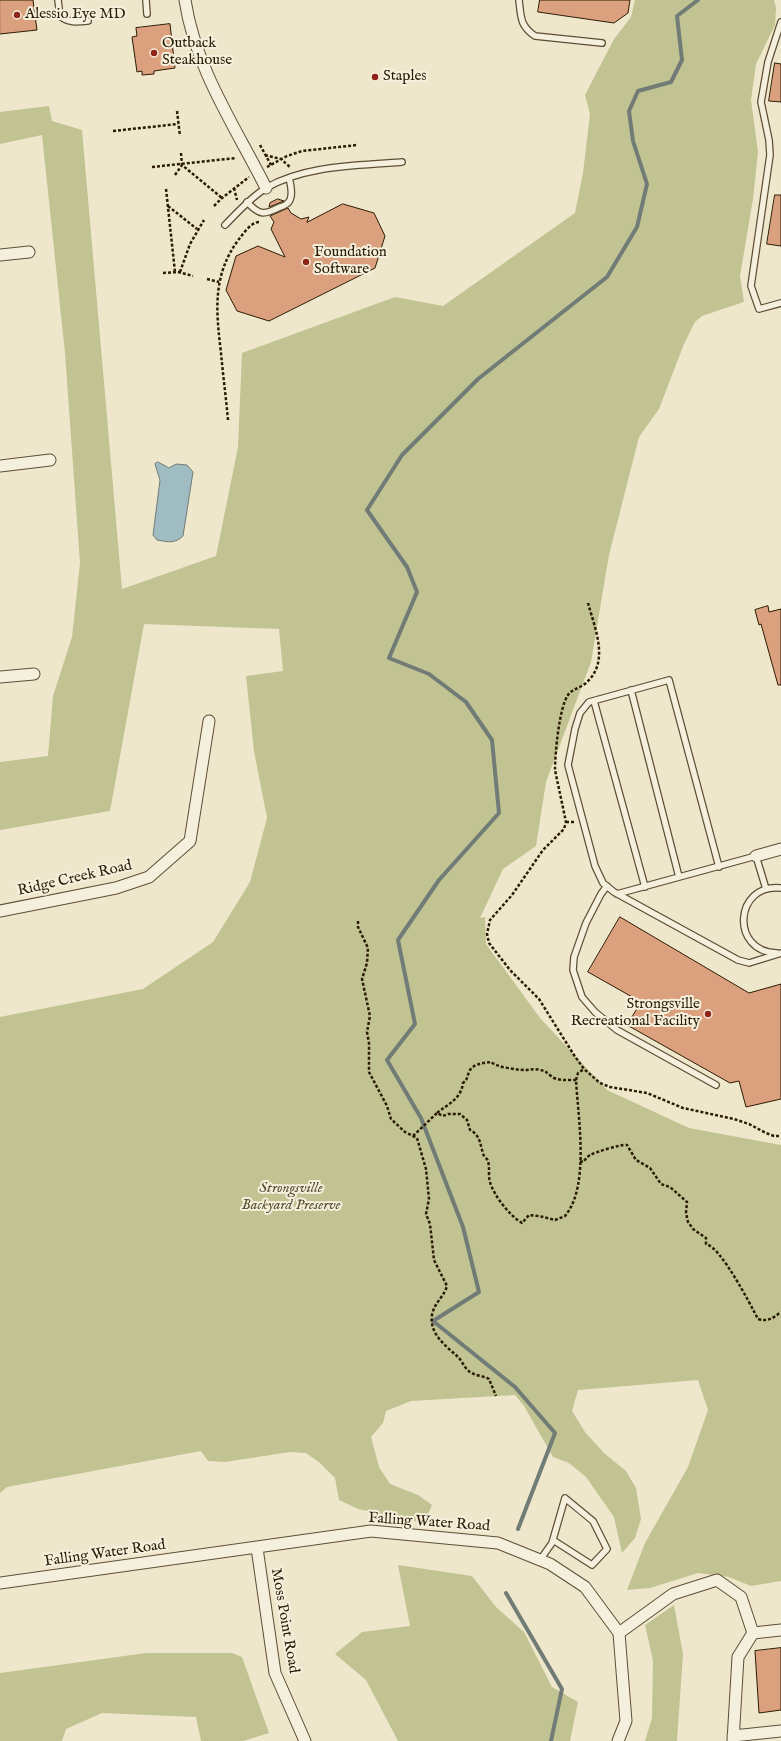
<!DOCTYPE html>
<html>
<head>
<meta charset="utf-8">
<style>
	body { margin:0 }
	canvas { display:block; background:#efe7cb }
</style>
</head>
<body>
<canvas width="781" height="1741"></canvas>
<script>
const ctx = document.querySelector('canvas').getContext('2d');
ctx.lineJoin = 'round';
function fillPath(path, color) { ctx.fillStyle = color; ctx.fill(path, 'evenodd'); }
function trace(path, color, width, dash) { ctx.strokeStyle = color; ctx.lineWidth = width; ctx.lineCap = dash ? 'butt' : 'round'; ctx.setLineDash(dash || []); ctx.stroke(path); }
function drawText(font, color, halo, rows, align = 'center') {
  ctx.font = font + ' "IM FELL English",serif'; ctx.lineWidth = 4; ctx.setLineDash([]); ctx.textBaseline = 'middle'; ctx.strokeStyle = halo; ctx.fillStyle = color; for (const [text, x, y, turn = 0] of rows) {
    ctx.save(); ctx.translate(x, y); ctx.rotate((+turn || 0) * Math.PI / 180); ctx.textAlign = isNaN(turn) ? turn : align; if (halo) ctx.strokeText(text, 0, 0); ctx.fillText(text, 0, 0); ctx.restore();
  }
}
fillPath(new Path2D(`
	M635 0H774L776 8 775 25 756 64 751 100 758 152 753 199 740 276 744 302 702 316 695 322 684 344 659 409 639 437 609 555 591 662 546 782 536 846 503 869 480 918 485 917 486 944 540 1018 607 1090 689 1128 781 1145V1581L751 1586 729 1577 698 1573 650 1588 627 1590 645 1543 688 1467 708 1410 698 1380 578 1390 572 1411 585 1432 604 1453 626 1471 636 1488 641 1519 635 1538 622 1553 614 1517 586 1477 569 1463 553 1457 524 1406 515 1395 411 1401 386 1411 383 1423 371 1437 379 1467 390 1484 418 1495 432 1505 424 1523 358 1509 339 1500 335 1478 320 1463 306 1453 290 1452 225 1462 208 1461 201 1451 7 1487 0 1493V1017L143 989 213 942 250 882 267 818 254 751 246 676 283 671 279 629 144 624 110 811 0 830V762L48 756 53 696 72 637 80 563 65 353 42 135 0 144V112L49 106 52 121 82 130 122 589 216 556 238 447 242 353 395 297 443 306 575 213 583 173 590 114 585 95 614 39 631 17Z
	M398 1565 472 1576 496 1607 524 1632 552 1687 578 1702 570 1741H398L366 1680 335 1654 362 1632 410 1626Z
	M674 1605 683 1654 677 1741H645L652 1718 653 1661 645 1625Z
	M146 1653H232L242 1657 269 1733 243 1741H201L196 1717 102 1713 66 1729 62 1741H0V1673Z`), '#c1c392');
const water = new Path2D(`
	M158 462 169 468 176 464 187 465 193 472 183 536C175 544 168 542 157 540L153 535 160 480 155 464Z`);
fillPath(water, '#a0bcc3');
trace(water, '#727c77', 1);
trace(new Path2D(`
	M518 1529 555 1433 515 1387 433 1321 479 1292 463 1227 421 1118 387 1060 415 1024 398 940 439 880 499 813 492 740 466 702 429 674 389 658 417 592 407 567 367 510 402 455 478 379 607 277 637 227 647 184 633 141 629 111 638 91 671 82 682 60 677 16 698 0
	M506 1593 562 1689 551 1741`), '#727c77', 4);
const building = new Path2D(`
	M0 0H33L37 30 0 34Z
	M540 0H630L628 13 614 23 538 12Z
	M170 24 175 68 154 71V74L142 75V71L137 72 132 37 137 36 136 28Z
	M775 63 781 64V102L769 101Z
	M775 195H781V246L767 244Z
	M278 199 284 201 269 207 270 203Z
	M343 204 374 213 385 236 375 268 269 321 237 311 226 290 236 256 258 246 285 257 271 229 274 222 270 216 288 208 291 213 301 219 309 217 307 222Z
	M768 606 769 612 781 609V685H778L761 624 759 625 755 610Z
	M620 917 749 993 781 984V1099L746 1107 739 1081 730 1083 627 1025 641 1002 588 972Z
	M781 1648V1710L759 1713 755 1651Z`);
fillPath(building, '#dba07d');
trace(building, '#2c1c04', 1);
const lane = new Path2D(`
	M58 0 60 16C69 23 77 22 88 21
	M146 0 147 14
	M519 0C521 17 520 26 535 36L602 43
	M781 22 768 62 761 102 769 140 770 155 751 286 759 309 781 303
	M247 202C260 216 264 215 280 207 284 206 288 204 290 200 293 193 291 185 289 178
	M225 225C238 212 250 198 266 188 306 165 357 166 402 162
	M631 690 679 877
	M594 701 645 887
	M719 867 669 680 589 702 580 713 575 729 568 765 595 866 603 883 614 892 738 960 749 963 781 953
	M607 886 601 894 586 923 574 957 573 970 582 997 595 1012 617 1030 716 1085
	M617 894 756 856 766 889
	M777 953C730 952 734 883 781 888
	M540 1560 552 1543 565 1498 593 1521 607 1549 592 1565 553 1540`);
const street = new Path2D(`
	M185 0C195 68 236 128 266 188
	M0 255 29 252
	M0 466 50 460
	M0 677 34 674
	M756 856 781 849
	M0 911 116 888 149 877 190 841 209 721
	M257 1548 275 1673 305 1741
	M0 1583 371 1531 498 1543 550 1564 585 1587 619 1633 626 1721 618 1741
	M619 1633 673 1594 717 1580 741 1597 753 1633 738 1657 733 1741
	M753 1633 781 1630
	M733 1736 781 1731`);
trace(lane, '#5d4f36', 8);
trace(street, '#5d4f36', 13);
trace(new Path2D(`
	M177 111 180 136
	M113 131 178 124
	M260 145 271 165
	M181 153 182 165 222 198
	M265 155 281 159 291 168
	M152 167 236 158
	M267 167 287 156 302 151 357 145
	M175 175 182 165
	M234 188 237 200
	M166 189 175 272
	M168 206 197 229
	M214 206 222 198 249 177
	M180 272 190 244 204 220
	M163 273 178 272 193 276
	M207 279 219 282
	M228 420C226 398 223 375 221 353 216 311 212 275 239 239 244 233 250 223 259 222
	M588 603C595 629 610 662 586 683 580 688 572 689 568 695 559 708 555 754 555 770L566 822 564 829 543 850 512 895 490 920 487 934 489 943 510 970 539 999 574 1055 584 1069 600 1083 610 1087 647 1093 683 1108 734 1119 749 1124 766 1133 774 1136H781
	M566 822H576
	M358 921V927L368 948 367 963 362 979 370 1016 367 1032 369 1043V1072L387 1106 391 1119 405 1132 417 1138 426 1169 429 1199 426 1214 430 1224 434 1260 447 1286C444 1297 434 1303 432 1315 429 1334 446 1346 458 1357 463 1362 465 1370 472 1373 477 1376 484 1376 489 1379L496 1396
	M576 1080C569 1080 556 1081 551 1076 547 1073 546 1071 540 1070 534 1068 530 1070 525 1070 517 1070 496 1067 491 1062 483 1063 472 1064 469 1072 467 1077 468 1079 463 1083 461 1099 448 1104 437 1113L443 1116 448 1114H460L467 1120 470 1130C480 1135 480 1144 483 1153 483 1156 487 1158 488 1161 490 1168 488 1175 490 1182 494 1196 510 1216 522 1223L529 1215 539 1216 555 1220 565 1216C590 1186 578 1118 576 1080L578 1073 584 1069
	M413 1136 437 1113
	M580 1161 583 1162C585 1160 587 1157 590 1155 596 1152 621 1144 627 1145L636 1160 650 1168 661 1184 670 1187 687 1202 686 1213 688 1222 693 1229 706 1238V1244C721 1247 750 1304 758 1319 768 1322 773 1318 781 1312`), '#2c1c04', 2.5, [3, 2]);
trace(lane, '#f5efdd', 5.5);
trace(street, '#f5efdd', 11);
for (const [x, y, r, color] of [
	[17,15,4,"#8f2418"],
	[154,53,4,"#8f2418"],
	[375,77,4,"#8f2418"],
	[306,262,4,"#8f2418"],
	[708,1014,4,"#8f2418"]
]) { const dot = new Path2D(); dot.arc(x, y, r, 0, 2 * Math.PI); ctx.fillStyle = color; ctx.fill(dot); trace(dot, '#f5efdd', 1.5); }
drawText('15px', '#2c1c04', '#f5efdd', [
	["Alessio Eye MD",25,15],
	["Outback",162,44],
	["Steakhouse",162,61],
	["Staples",383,77],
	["Foundation",314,253],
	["Software",314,270],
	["Strongsville",700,1005,"right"],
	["Recreational Facility",700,1022,"right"]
], 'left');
drawText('15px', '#2c1c04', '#f5efdd', [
	["Ridge Creek Road",75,879,-13],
	["Falling Water Road",429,1523,4],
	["Falling Water Road",105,1554,-8],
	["Moss Point Road",284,1621,80]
]);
drawText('italic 15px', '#594e2f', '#f5efdd', [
	["Strongsville",291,1189],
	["Backyard Preserve",291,1206]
]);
</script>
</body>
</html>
